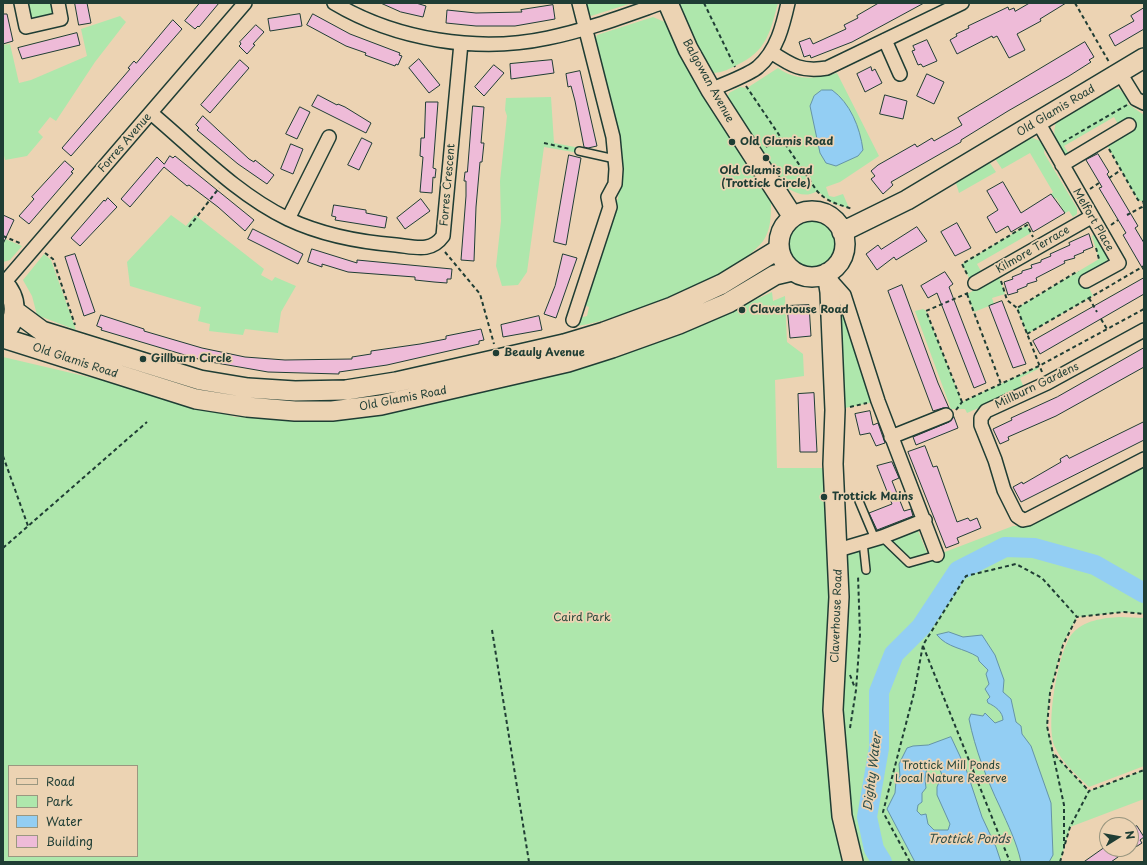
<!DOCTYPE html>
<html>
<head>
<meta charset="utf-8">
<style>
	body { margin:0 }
	#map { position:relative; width:1147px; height:865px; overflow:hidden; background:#ecd3b3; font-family:"Playpen Sans",sans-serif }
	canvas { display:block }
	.frame { position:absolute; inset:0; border:4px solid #1f3d34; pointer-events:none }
	.legend { position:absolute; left:8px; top:765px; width:130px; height:92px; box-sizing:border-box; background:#ecd3b3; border:1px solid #9a9780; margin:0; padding:5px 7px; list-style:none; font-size:12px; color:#1f3d34 }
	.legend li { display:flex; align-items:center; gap:8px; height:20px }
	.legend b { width:20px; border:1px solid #9a9780 }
	.north { position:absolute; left:1099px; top:817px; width:40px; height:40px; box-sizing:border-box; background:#ecd3b3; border:1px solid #9a9780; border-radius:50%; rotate:79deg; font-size:11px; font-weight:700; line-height:16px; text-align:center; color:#1f3d34 }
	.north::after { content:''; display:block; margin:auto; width:14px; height:18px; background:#1f3d34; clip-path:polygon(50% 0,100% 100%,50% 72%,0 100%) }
</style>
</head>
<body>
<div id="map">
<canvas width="1147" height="865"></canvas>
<div class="frame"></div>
<ul class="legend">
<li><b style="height:5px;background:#ecd3b3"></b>Road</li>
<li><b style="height:11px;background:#aee7ac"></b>Park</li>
<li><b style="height:11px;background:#93cef3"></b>Water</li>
<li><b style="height:11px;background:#eebbd8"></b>Building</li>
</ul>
<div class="north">N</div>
</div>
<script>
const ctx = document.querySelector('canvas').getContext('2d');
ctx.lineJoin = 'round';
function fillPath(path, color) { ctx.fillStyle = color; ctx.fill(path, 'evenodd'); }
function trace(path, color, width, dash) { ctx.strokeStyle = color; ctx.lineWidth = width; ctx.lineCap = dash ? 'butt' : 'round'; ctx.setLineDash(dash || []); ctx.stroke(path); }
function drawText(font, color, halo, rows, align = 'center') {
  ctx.font = font + ' "Playpen Sans",sans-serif'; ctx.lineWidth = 3.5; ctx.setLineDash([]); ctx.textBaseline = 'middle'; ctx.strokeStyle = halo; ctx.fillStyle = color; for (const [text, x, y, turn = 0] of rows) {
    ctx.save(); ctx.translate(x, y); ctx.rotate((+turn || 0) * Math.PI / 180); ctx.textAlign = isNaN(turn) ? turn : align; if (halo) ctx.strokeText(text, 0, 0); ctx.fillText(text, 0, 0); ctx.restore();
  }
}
fillPath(new Path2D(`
	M26 3H52L53 10 51 15 36 20 29 14Z
	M584 3H632L591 16 587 11Z
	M674 3H778C770 32 767 51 737 65 729 69 724 72 714 73L707 67Z
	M120 16 126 22 95 62 56 121 50 117 38 132 43 137 27 156 5 160 3 151V45L10 44 19 83 31 80 87 56 81 29Z
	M653 17 667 23 702 94 771 202C771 214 771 228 765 238 744 274 619 320 578 326L580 318 587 316 589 307 586 306 585 302 614 205 618 199 621 169 594 43 597 35Z
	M778 68C796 81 816 79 837 73L879 156 840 182 826 187 829 196 834 197 843 194 849 208 834 204 817 191C807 197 799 195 789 189L785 193 727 99 729 93 740 87 747 88Z
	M1107 88 1119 89 1127 97 1128 104 1144 115V202L1138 200 1107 145 1134 130 1129 120 1119 126 1114 117 1064 146 1069 154H1064C1056 140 1051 136 1057 120Z
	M551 97 554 143 580 148 579 153 544 147 527 272 518 285 502 286 496 266 501 221 500 181 507 116 505 110 506 98Z
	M1033 138 1040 141 1045 147 1044 153 1077 208V214L1073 217 1069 211 1065 213 1056 198 1054 199 1051 194 1053 192 1030 153 1002 169 996 160V155L1022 139Z
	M985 162 990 163 996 172 959 193 956 183 958 177Z
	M171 215 186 226 195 215 264 269 261 275 272 281 275 277 296 286 281 312 278 333 245 329 243 335 209 331 210 324 198 321 201 307 130 286 127 262Z
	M787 245a25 25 0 1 1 50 0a25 25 0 1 1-50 0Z
	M1027 225 1031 233 977 264 982 273 970 280 962 264Z
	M1095 234C1114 264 1110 260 1088 286L1093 296 1027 334 1017 308 1099 259 1092 236Z
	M3 238 22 246 10 260 3 262Z
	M44 254 51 260 76 330 37 315 32 296 23 280Z
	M999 277 1005 294 992 298 994 304 974 312 967 294Z
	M772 292 773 301 785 296 787 342 803 354 804 376 775 380 777 468H825L848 862H3V357L127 386 235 417 328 419 432 404 593 363 698 327ZM9 766H137V856H9Z
	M844 309 874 402 845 408 840 310Z
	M923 309 926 311 962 402 1039 366 1038 369 1020 378 1024 388 967 413 965 409H951L915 311Z
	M1144 465V614L1124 612 1077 617 1062 645 1050 693 1047 726 1054 754 1089 791 1144 770V799L1070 827 1060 862H853L842 816 838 550 882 537 909 563 937 555 1013 526H1025Z
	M916 526 928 555 913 560 888 537Z
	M1120 617 1144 618V766L1089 787C1077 775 1062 763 1055 747 1045 726 1058 652 1072 634 1084 620 1103 618 1120 617Z`), '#aee7ac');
const water = new Path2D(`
	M822 90H832C850 103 860 127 863 150L858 156 836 166 826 163 820 153 810 106 814 96Z
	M949 632 963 637 982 635 995 655 1004 680 1003 692 1011 699 1016 722 1021 726 1022 734 1031 746 1051 803 1053 855 1049 862H1021C1017 843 1008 825 1000 807 987 780 975 749 969 719L971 714 983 716 985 713 995 723 1003 720C1003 712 995 706 988 703L987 700 990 697 985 689 989 684 986 674 988 670 979 661 978 657C964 648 947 648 937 635Z
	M951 737 966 769 982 817 996 847 1001 862H915L887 809 895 793 896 781 900 776 899 764 907 748 913 746 928 745ZM932 765 939 767 942 775 937 787V795L950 824 948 830H934L928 824 926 814 921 815 917 811 918 805 922 802V793L926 788 925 779 927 767Z`);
fillPath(water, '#93cef3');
trace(water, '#6594a7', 1);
trace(new Path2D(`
	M882 862 874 849 867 817 879 748V692L894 654 921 627 958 571 1005 547 1034 548 1095 565 1144 593`), '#93cef3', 20);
const building = new Path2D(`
	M75 3H87L91 23 79 25Z
	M200 3H219L199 27 198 26 195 29 185 21Z
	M381 3H416L426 6 423 17 401 12Z
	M879 3H924L852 42 811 58 810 55 804 57 799 42 810 38 813 44 846 29 844 25 858 18 857 16Z
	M1030 3H1066L1040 19 1041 21 1017 34 1025 50 1009 58 997 36 993 38 992 36 957 54 950 40 957 36 956 34 969 28 968 26 1008 7 1009 10 1014 8 1015 11Z
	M553 5 555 19 515 26H476L446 23 447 10 476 13 522 12 521 10Z
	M1144 8V29L1115 46 1109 35 1134 21 1131 16Z
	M3 14H7L13 41 3 44Z
	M300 14 302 26 270 31 268 19Z
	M313 14 350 34 400 53 399 55 402 56 398 65 396 64 395 66 365 55 366 53 346 46 307 25Z
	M173 20 182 29 71 156 62 148 130 69 128 68 134 61 136 63Z
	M256 25 264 32 253 44 255 45 247 54 239 46 241 44 240 42Z
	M77 33 80 45 22 59 18 48Z
	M927 40 937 61 923 67 921 64 918 65 912 51 915 50 913 46Z
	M1085 42 1094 57 1089 60 1091 62 1069 76 1008 111 961 140V142L891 182 893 185 883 194 871 179 875 176 871 171 878 165 915 144 917 147 932 138 934 141 962 125 958 118Z
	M419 59 440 85 429 93 409 68Z
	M240 60 249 68 210 113 201 105Z
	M552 60 554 73 511 79 510 64Z
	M494 65 504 73 484 96 475 87Z
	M871 67 872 71 875 69 882 83 865 92 857 74Z
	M580 71 597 146 588 148 584 147 575 101 571 86 568 87 566 74Z
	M927 74 944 82 934 104 917 96Z
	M318 95 337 105 338 104 345 107 371 123 366 133 312 106Z
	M885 95 907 101 903 119 880 114Z
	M426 102H438L433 168 436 169 435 178 433 177 432 193 420 192 423 157 420 156 421 138H424Z
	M473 106 484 107 481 143H484L482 162H480L476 207 474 261 461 260 466 196V181H464L465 172H467Z
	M300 107 310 112 297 139 286 134Z
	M203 116 249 159 254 162 255 160 274 175 267 184 238 164 197 130 199 128 196 125Z
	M362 138 372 143 359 170 348 165Z
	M291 144 303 149 293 174 281 169Z
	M1098 154 1109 172 1107 174 1138 226 1135 228 1144 243V271L1123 235 1126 233 1099 188 1102 187 1086 160Z
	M569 155 581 158 566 245 554 242Z
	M170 156 173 158 175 156 254 220 245 231 218 207 189 185 187 186 164 167 130 207 121 199 157 157 164 164Z
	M65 161 74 169 71 172 73 173 29 224 19 216 34 199 32 197Z
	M1003 182 1021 213 1051 194 1065 213 1033 232 1028 222 1011 232 1008 226 996 233 987 217 998 210 987 191Z
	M108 198 117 207 80 246 71 238 104 200 105 201Z
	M421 199 430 211 405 229 397 218Z
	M334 205 366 210V213L387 217 385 228 335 220 336 217 332 216Z
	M3 215 14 220 3 244Z
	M957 223 971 248 955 256 941 232Z
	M917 227 927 241 896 260 894 257 877 270 866 254 878 245 881 249Z
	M253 229 303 254 298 264 248 239Z
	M1089 234 1093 247 1083 251 1084 252 1074 256 1075 258 1064 261 1065 263 1036 278 1037 281 1027 284V286L1017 290 1018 292 1008 295 1004 282 1013 279 1012 277 1022 273V271L1032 268 1031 265 1041 262V260L1051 256 1050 254 1070 245 1069 243Z
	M312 249 357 263V260L452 269 451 279H447V283L434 282 415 280V277L348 272 322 264V267L308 262Z
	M75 254 95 312 84 316 65 257Z
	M563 254 577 258 556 318 544 314 555 286Z
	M945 272 953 284 949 287 986 383 974 388 937 293 928 298 921 286Z
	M1144 278V294L1040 354 1033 341Z
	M902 285 938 383 949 408H943L933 411 888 291Z
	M1002 301 1026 364 1013 368 989 306Z
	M809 305 811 336 790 338 787 306Z
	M101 315 144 329V331L202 348 245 357 285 360 352 359V357L371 354V351L420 344 446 339V336L481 329 484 340 479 341V344L387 365 339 372V374L268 372 205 361 101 330 102 328 97 326Z
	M539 316 542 330 503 337 501 325Z
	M1144 348V367L1056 416 1008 437 1009 440 1000 444 993 429 1012 420 1011 418 1057 397Z
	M814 393 817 452H800L798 394Z
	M870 411 873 425 878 423 885 443 876 446 870 433 860 435 855 414Z
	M954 417 958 428 916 445 913 437 949 422Z
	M1144 422V440L1021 502 1013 487 1022 482 1023 484 1061 462 1060 459 1067 455 1069 458Z
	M925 446 933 467 937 466 957 522 968 518 970 521 977 518 981 528 957 538 959 543 946 548 908 452Z
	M892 462 899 478 892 481 904 511 911 509 913 516 877 530 869 513 892 504 877 466Z
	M1137 826 1144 837 1140 840 1142 843 1131 850V829Z
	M1104 848 1107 849H1129L1111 862H1084Z`);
fillPath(building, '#eebbd8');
trace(building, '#1f3d34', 1);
const lane = new Path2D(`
	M579 151 615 159
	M859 501 875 539
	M882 537 909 563 937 555
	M863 542 866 570`);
const street = new Path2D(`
	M21 3 26 27 61 19 58 3
	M334 3C396 40 478 53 548 38 587 30 624 16 661 3
	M885 40 900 74
	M771 52C792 66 802 72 827 68L962 3
	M1120 73 1136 99 1144 103
	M711 90C723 84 749 75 758 67 777 51 783 25 788 3
	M151 113C194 149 236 194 288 219 322 235 359 242 396 245 415 247 431 253 443 236L461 43
	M1038 122 1119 263 1086 281
	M1062 165 1129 125
	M288 219 329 137
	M828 277 844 295 878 401 937 555
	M4 283 245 3
	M975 283 1091 217
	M573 320 610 207 608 197 615 184 616 169 613 137 579 3
	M1144 330 1047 383 986 411 981 418V425L995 460 1004 490 1017 516 1023 520 1028 519 1144 459
	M891 437 946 415
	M838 550 882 537 925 520`);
const secondary = new Path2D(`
	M668 3 688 49 711 90 793 217
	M779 244a33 33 0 1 1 66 0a33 33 0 1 1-66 0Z
	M842 232 907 200 1144 58
	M827 273 830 292 835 410 833 464 839 597 833 710 842 816 853 862
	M3 283C17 297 19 320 3 333
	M15 311 42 331 200 380 248 388 295 391 346 390 396 382 498 359 564 344 604 332 672 307 722 284 779 249
	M3 338 196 399 247 407 295 411H332L381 405 568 362 612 348 679 324 728 303 775 275 792 271`);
trace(lane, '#1f3d34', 10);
trace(street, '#1f3d34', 16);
trace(secondary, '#1f3d34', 22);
trace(new Path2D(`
	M704 3 735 67
	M1075 3 1109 62
	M746 86 817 191C828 203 839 204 852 209
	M1063 142 1127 105
	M544 143 570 149
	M766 147 780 138
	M1109 149 1138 200 1144 202 1142 207 1127 215
	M1109 178 1121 170
	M1090 189 1099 183
	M1111 225 1118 220
	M189 227 219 188
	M3 236 22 244
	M1096 248 1099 259 1097 260
	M445 252 480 294 494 344
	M45 253 53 259 75 325
	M967 274 962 264 1027 225 1033 237
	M1001 281 1007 300 1017 308
	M967 294 1001 384
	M1089 298 1097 312
	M1101 319 1107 329
	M1027 334 1144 266
	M1042 372 1017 308 1078 271
	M962 402 926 311 968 293
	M850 407 867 403
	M956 410 962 402 1039 366 1144 309
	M3 456 28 526
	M3 548 147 422
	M492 630 529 862
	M923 646 1010 862
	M850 675 855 688
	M850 728 856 690 860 635 858 575
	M1055 755 1089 791
	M1065 844 1070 827 1089 791 1144 770
	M1064 848V805L1047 726 1050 693 1063 645 1077 617
	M910 862 883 812 914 693 923 645 966 576 1016 564 1042 578 1077 617 1124 612 1144 614
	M1060 862 1064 848`), '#1f3d34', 2, [4, 3]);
trace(lane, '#ecd3b3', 7);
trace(street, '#ecd3b3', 13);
trace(secondary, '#ecd3b3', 19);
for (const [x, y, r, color] of [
	[732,142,4,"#1f3d34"],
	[766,158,4,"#1f3d34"],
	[742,310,4,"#1f3d34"],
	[496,353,4,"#1f3d34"],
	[143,359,4,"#1f3d34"],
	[824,497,4,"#1f3d34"]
]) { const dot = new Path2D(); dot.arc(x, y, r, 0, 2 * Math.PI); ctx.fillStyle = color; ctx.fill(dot); trace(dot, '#ecd3b3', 1.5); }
drawText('11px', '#1f3d34', '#ecd3b3', [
	["Balgowan Avenue",708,81,61],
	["Old Glamis Road",1056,111,-31],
	["Forres Avenue",125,143,-49],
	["Forres Crescent",448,185,-85],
	["Melfort Place",1093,220,60],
	["Kilmore Terrace",1033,250,-30],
	["Old Glamis Road",75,361,18],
	["Millburn Gardens",1037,386,-26],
	["Old Glamis Road",403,399,-11],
	["Claverhouse Road",837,616,-88]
]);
drawText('bold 11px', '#1f3d34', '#ecd3b3', [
	["Old Glamis Road",740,142],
	["Old Glamis Road",766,171,"center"],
	["(Trottick Circle)",766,184,"center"],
	["Claverhouse Road",750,310],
	["Beauly Avenue",504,353],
	["Gillburn Circle",151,359],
	["Trottick Mains",832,497]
], 'left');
drawText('11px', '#26463a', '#ecd3b3', [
	["Caird Park",582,618],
	["Trottick Mill Ponds",951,766],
	["Local Nature Reserve",951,779]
]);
drawText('italic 12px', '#2b4c47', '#ecd3b3', [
	["Dighty Water",873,772,-83],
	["Trottick Ponds",969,840]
]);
</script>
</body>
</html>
